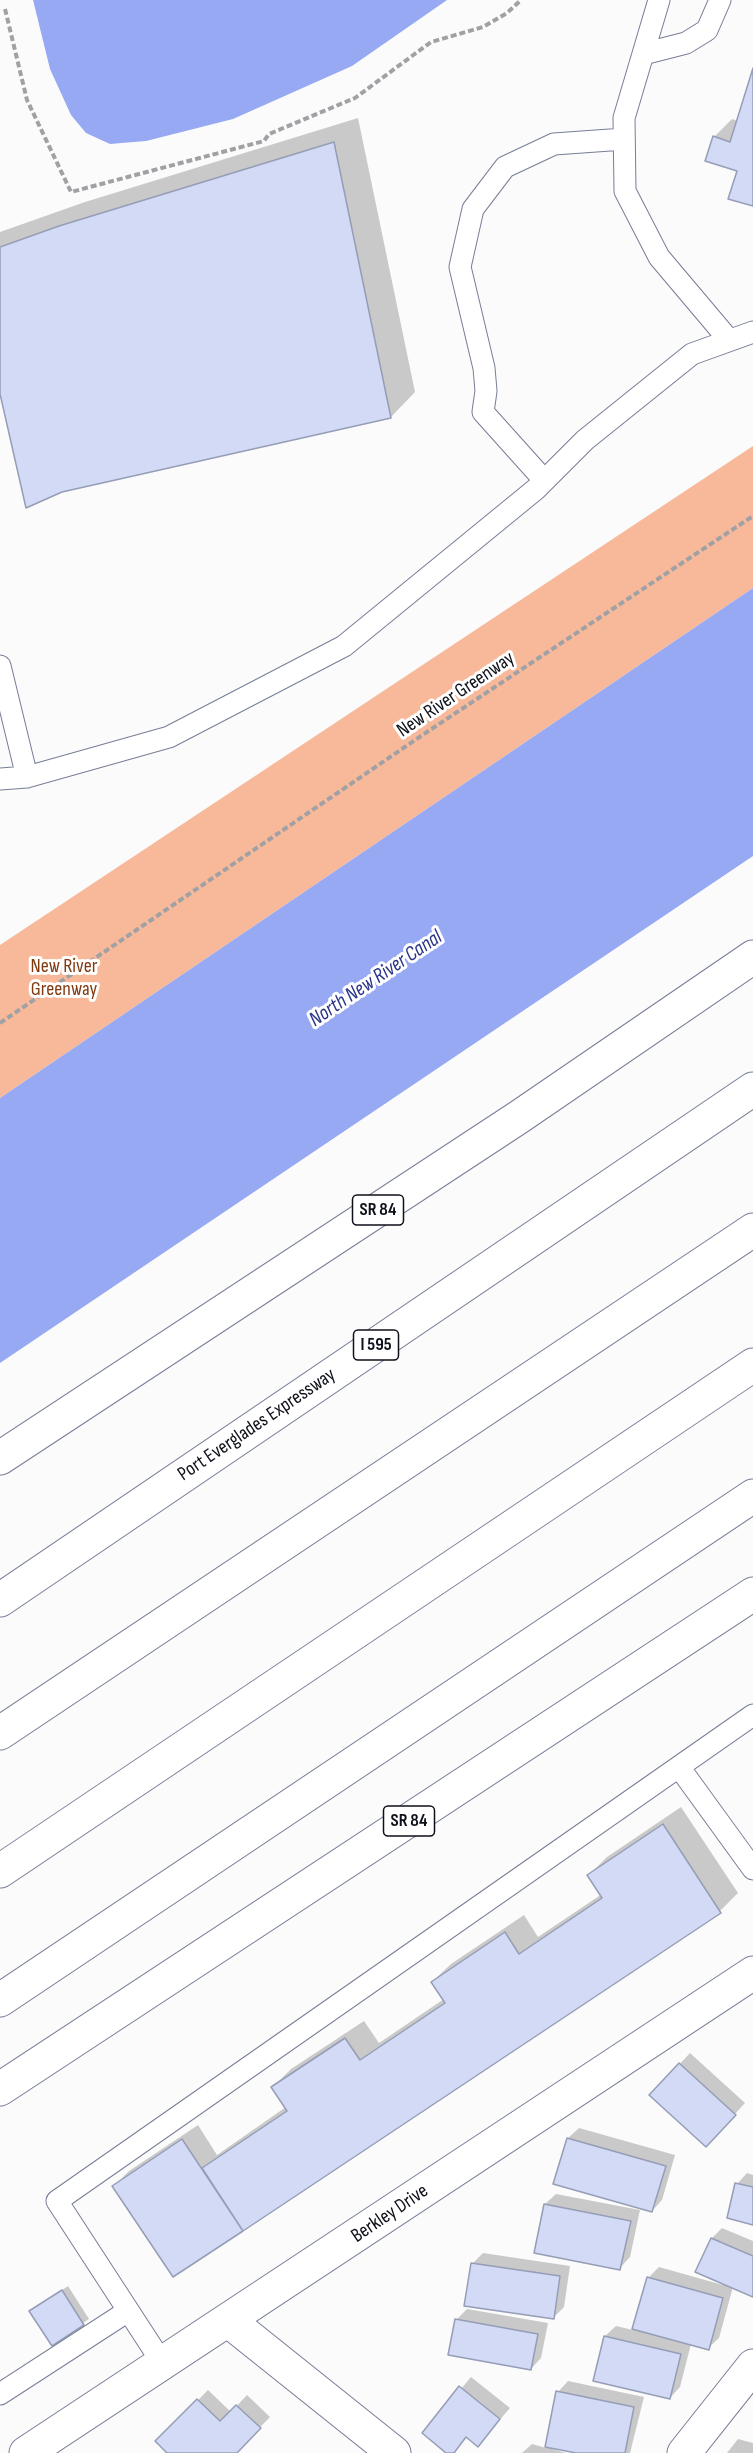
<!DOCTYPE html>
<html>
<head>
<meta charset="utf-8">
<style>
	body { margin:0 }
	canvas { display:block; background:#fbfbfb }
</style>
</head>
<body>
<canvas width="753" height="2453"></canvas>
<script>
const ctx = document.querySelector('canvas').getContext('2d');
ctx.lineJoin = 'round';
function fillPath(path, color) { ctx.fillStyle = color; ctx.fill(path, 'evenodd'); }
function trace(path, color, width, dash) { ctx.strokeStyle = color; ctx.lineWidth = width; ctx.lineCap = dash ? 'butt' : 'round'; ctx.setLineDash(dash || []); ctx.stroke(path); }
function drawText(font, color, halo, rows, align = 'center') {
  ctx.font = font + ' "Sofia Sans Condensed",sans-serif'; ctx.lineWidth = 6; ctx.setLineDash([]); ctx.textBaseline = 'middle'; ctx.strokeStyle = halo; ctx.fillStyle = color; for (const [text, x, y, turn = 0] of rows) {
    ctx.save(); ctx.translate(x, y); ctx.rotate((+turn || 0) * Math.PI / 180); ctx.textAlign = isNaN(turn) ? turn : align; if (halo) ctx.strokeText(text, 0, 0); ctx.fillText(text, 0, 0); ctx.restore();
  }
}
fillPath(new Path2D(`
	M753 446V588L0 1098V945Z`), '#f8b99a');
fillPath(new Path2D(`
	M33 0H447L352 66 233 119 146 141 110 144 86 133 71 115 50 69Z
	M753 588V856L0 1363V1098Z`), '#96a9f2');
fillPath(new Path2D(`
	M753 73V205L739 170 714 137 732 119 738 121Z
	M358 118 415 392 391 417 0 387V232L85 202Z
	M681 1807 738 1893 720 1911 242 2230 114 2186 129 2171 198 2125 217 2155 286 2107 273 2087 291 2069 364 2021 379 2043 444 1999 432 1982 451 1964 524 1915 538 1937 602 1894 589 1875 607 1857Z
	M690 2053 745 2103 716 2135 651 2095Z
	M579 2128 675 2155 662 2200 652 2211 555 2183 568 2138Z
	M747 2173 753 2175V2223L737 2184Z
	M556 2194 640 2210 630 2257 620 2268 545 2204Z
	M722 2228 753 2241V2296L733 2287 719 2338 708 2348 691 2344 680 2387 670 2398 605 2336 616 2326 633 2330 648 2278 659 2267 723 2285 712 2238Z
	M483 2253 570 2266 564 2307 553 2318 472 2264Z
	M68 2286 89 2319 52 2344 31 2311Z
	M467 2309 548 2323 541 2358 531 2369 457 2319Z
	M471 2377 510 2408 478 2445 468 2436 453 2453H448L424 2433Z
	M568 2381 644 2397 630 2453H583L553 2447 552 2449 566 2453H522L532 2444 546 2448 558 2392Z
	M208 2390 231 2412 247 2395 270 2417 235 2453H169L158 2441Z
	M738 2439 753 2443V2453H727Z`), '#0003');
const building = new Path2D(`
	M753 68V206L728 199 737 171 705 161 713 136 730 142Z
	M334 142 391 418 62 492 26 508 0 394V247L59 226Z
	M663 1824 721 1913 243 2231 202 2168 287 2111 271 2087 345 2038 360 2060 445 2003 431 1982 505 1932 519 1954 602 1898 587 1875Z
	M679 2063 736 2115 706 2147 649 2095Z
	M567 2138 666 2166 652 2212 553 2184Z
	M182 2139 243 2231 173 2277 112 2186Z
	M735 2183 753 2187V2225L727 2218Z
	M544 2204 631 2221 620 2270 534 2253Z
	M711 2238 753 2256V2297L695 2272Z
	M471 2263 560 2276 554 2319 464 2306Z
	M647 2277 723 2298 709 2350 632 2329Z
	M62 2290 84 2325 52 2346 29 2311Z
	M455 2319 538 2334 531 2370 448 2355Z
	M604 2336 681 2354 670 2399 593 2381Z
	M459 2386 500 2419 478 2447 466 2437 454 2453H446L422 2433Z
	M556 2391 634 2407 625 2453H576L545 2447Z
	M197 2399 220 2421 236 2405 261 2428 237 2453H167L155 2441Z`);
fillPath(building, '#d2daf5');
trace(building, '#969db6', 1.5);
const service = new Path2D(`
	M659 0 624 118 625 191 659 257 729 340
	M643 54 686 43 707 30 720 0
	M544 480 483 412 486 391 484 368 460 267 473 209 505 167 554 144 624 139
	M0 666 27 777
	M0 779 27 777 169 737 344 646 536 489 585 440 692 354 753 332
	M679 1767 753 1869
	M163 2364 57 2201 753 1715
	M0 2394 128 2311`);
const minor = new Path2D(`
	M229 2321 394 2453
	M26 2453 753 1973
	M684 2453 753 2366`);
const primary = new Path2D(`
	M0 1458 519 1117 753 957
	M0 2089 753 1594`);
const motorway = new Path2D(`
	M0 1600 753 1089
	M0 1733 753 1230
	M0 1871 753 1365
	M0 2000 753 1496`);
trace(service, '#777e96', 23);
trace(minor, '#777e96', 35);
trace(primary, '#777e96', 35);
trace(motorway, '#777e96', 35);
trace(new Path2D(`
	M5 9 27 100 71 192 264 141 269 134 355 98 431 42 483 27 507 13 521 0
	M0 1023 421 736 753 516`), '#a0a1a4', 4, [6, 3]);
trace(service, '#fff', 21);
trace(minor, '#fff', 33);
trace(primary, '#fff', 33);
trace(motorway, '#fff', 33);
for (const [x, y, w] of [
	[378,1210,51],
	[376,1345,45],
	[409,1821,51]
]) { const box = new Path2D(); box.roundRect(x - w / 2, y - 15, w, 30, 4.5); ctx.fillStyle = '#fff'; ctx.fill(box); trace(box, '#0f111a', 1.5); }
drawText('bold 18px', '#0f111a', null, [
	["SR 84",378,1210],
	["I 595",376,1345],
	["SR 84",409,1821]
]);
drawText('20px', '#0f111a', '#fff', [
	["New River Greenway",456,695,-34],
	["Port Everglades Expressway",257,1425,-34],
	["Berkley Drive",390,2214,-34]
]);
drawText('20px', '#813a10', '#fff', [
	["New River",64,967],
	["Greenway",64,990]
]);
drawText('italic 21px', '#293486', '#fff', [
	["North New River Canal",376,979,-34]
]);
</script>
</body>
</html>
